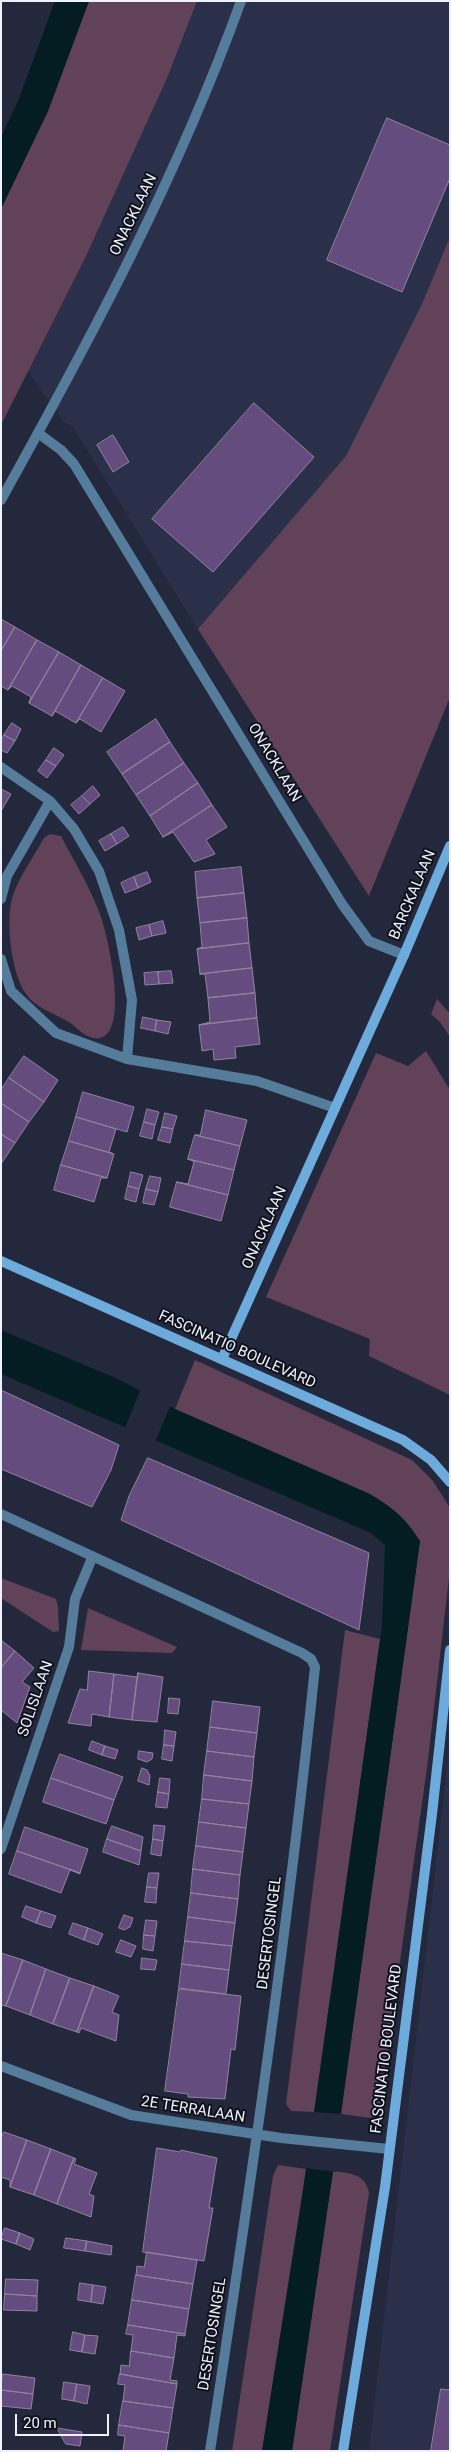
<!DOCTYPE html>
<html>
<head>
<meta charset="utf-8">
<style>
	body { margin:0 }
	#map { position:relative; width:451px; height:2452px; overflow:hidden; background:#24283c; font-family:Roboto,sans-serif }
	canvas { display:block }
	.frame { position:absolute; inset:0; border:2px solid #eef1ff; pointer-events:none }
	.scale { position:absolute; left:15px; top:2414px; width:94px; height:22px; box-sizing:border-box; border:2px solid #eef1ff; border-top:0; padding-left:6px; font-size:15px; line-height:18px; white-space:nowrap; color:#eef1ff; -webkit-text-stroke:4px #10121b; paint-order:stroke }
</style>
</head>
<body>
<div id="map">
<canvas width="451" height="2452"></canvas>
<div class="frame"></div>
<div class="scale">20 m</div>
</div>
<script>
const ctx = document.querySelector('canvas').getContext('2d');
ctx.lineJoin = 'round';
function fillPath(path, color) { ctx.fillStyle = color; ctx.fill(path, 'evenodd'); }
function trace(path, color, width, dash) { ctx.strokeStyle = color; ctx.lineWidth = width; ctx.lineCap = dash ? 'butt' : 'round'; ctx.setLineDash(dash || []); ctx.stroke(path); }
function drawText(font, color, halo, rows, align = 'center') {
  ctx.font = font + ' Roboto,sans-serif'; ctx.lineWidth = 4; ctx.setLineDash([]); ctx.textBaseline = 'middle'; ctx.strokeStyle = halo; ctx.fillStyle = color; for (const [text, x, y, turn = 0] of rows) {
    ctx.save(); ctx.translate(x, y); ctx.rotate((+turn || 0) * Math.PI / 180); ctx.textAlign = isNaN(turn) ? turn : align; if (halo) ctx.strokeText(text, 0, 0); ctx.fillText(text, 0, 0); ctx.restore();
  }
}
fillPath(new Path2D(`
	M186 1H450V317L210 649 73 427 64 422 22 363Z
	M450 1741V2451H369Z`), '#2b304a');
fillPath(new Path2D(`
	M89 1H197L167 78 86 256 1 425V209L48 111Z
	M450 237V697L369 896 198 629 346 456 422 304Z
	M50 834 61 836C74 861 90 887 100 914 108 936 126 1018 106 1035 94 1044 82 1033 73 1025 59 1014 37 1010 26 994 11 973 5 920 13 895 20 876 34 856 44 838Z
	M437 999 450 1014V1037L440 1022 431 1014Z
	M426 1051 450 1090V1395L369 1356 370 1339 266 1297 376 1053 408 1066Z
	M195 1360 412 1460 433 1481 450 1508V1569L428 1760 379 2112 371 2118 341 2114 420 1541 175 1409Z
	M1 1578 56 1599 58 1607 59 1631 53 1632 1 1598Z
	M88 1608 177 1647 172 1653 81 1650Z
	M345 1630 380 1639 315 2112 291 2111 286 2104Z
	M278 2165 306 2169 262 2451H232L273 2176Z
	M333 2171C350 2173 366 2174 369 2193L330 2451H292Z`), '#624258');
fillPath(new Path2D(`
	M55 1H89L48 111 1 209V137L18 101Z
	M1 1330 118 1379 175 1409 368 1493C392 1507 405 1517 420 1541L333 2171 292 2451H262L301 2205 382 1626 385 1545 371 1533 1 1374Z`), '#031d23');
fillPath(new Path2D(`
	M141 1388 171 1404 155 1442 125 1428Z
	M312 2112 343 2114 336 2172 304 2168Z`), '#24283c');
const building = new Path2D(`
	M387 118 450 145V178L402 292 327 260Z
	M254 403 314 457 213 572 152 519Z
	M113 435 129 462 113 472 97 445Z
	M1 619 15 627 1 651Z
	M15 627 37 640 8 690 1 686V651Z
	M37 640 59 652 29 703 31 697 12 686 8 690Z
	M59 652 81 665 52 716 29 703Z
	M81 665 103 678 76 723 55 711 52 716Z
	M103 678 125 691 101 732 80 719 76 723Z
	M156 719 170 742 122 774 107 752Z
	M12 723 21 729 15 741 4 735Z
	M4 735 15 741 7 753 1 750V741Z
	M170 742 184 763 136 795 122 774Z
	M54 748 64 755 56 766 46 760Z
	M46 760 56 766 47 778 38 771Z
	M184 763 198 783 150 816 136 795Z
	M198 783 212 805 163 837 150 816Z
	M93 786 100 795 90 804 82 796Z
	M1 789 11 794 1 811Z
	M82 796 90 804 79 814 71 805Z
	M212 805 227 827 206 840 215 854 194 862 173 832 163 837Z
	M123 827 129 836 117 844 111 834Z
	M111 834 117 844 105 851 99 841Z
	M241 867 244 893 197 898 195 872Z
	M147 872 151 882 138 888 134 877Z
	M134 877 138 888 125 893 121 883Z
	M244 893 247 918 200 923 197 898Z
	M247 918 249 943 197 949 202 947 200 923Z
	M163 921 166 933 152 936 149 925Z
	M149 925 152 936 139 940 136 928Z
	M249 943 252 968 200 974 197 949Z
	M252 968 255 993 208 998 205 974H200Z
	M171 971 173 983 159 984 158 972Z
	M158 972 159 984 145 985 144 973Z
	M255 993 257 1018 199 1025 210 1022 208 998Z
	M143 1017 157 1020 155 1031 141 1028Z
	M257 1018 260 1044 235 1047 236 1058 214 1060 213 1049 202 1051 199 1025Z
	M157 1020 171 1022 168 1034 155 1031Z
	M24 1056 58 1080 44 1102 9 1078Z
	M9 1078 44 1102 29 1122 1 1103V1090Z
	M83 1092 134 1107 127 1132 76 1117Z
	M1 1103 29 1122 15 1143 1 1134Z
	M147 1109 159 1112 155 1125 144 1122Z
	M206 1110 247 1120 240 1146 195 1135H200Z
	M165 1113 177 1116 173 1129 162 1127Z
	M76 1117 116 1129 109 1152 114 1154 69 1141Z
	M144 1122 155 1125 152 1139 140 1136Z
	M162 1127 173 1129 170 1143 158 1140Z
	M1 1134 15 1143 1 1164Z
	M195 1135 240 1146 234 1170 188 1159Z
	M69 1141 114 1154 107 1178 61 1165Z
	M188 1159 234 1170 228 1195 177 1182 188 1184 194 1162Z
	M61 1165 107 1178H101L94 1202 54 1190Z
	M131 1172 143 1175 139 1189 128 1186Z
	M150 1176 161 1178 158 1192 146 1189Z
	M177 1182 228 1195 221 1221 170 1207Z
	M128 1186 139 1189 136 1202 125 1199Z
	M146 1189 158 1192 154 1205 143 1203Z
	M1 1390 119 1445 111 1470 92 1507 1 1469Z
	M148 1458 369 1553 359 1630 121 1520 129 1496Z
	M1 1640 15 1651 1 1668Z
	M15 1651 34 1668 22 1682 30 1687 17 1723 1 1710V1668Z
	M89 1671 114 1674 109 1717 92 1714 91 1726 68 1723 80 1689 87 1690Z
	M138 1673 163 1677 157 1722 132 1720Z
	M138 1673 132 1720 109 1717 114 1674 137 1677Z
	M169 1698 180 1699 178 1714 168 1713Z
	M213 1701 260 1707 257 1733 210 1727Z
	M210 1727 257 1733 254 1757 207 1751Z
	M165 1730 176 1732 174 1746 164 1745Z
	M92 1741 105 1746 102 1755 89 1750Z
	M164 1745 174 1746 172 1761 162 1759Z
	M105 1746 118 1750 115 1759 102 1755Z
	M139 1751 153 1753 152 1759 147 1762 138 1759Z
	M207 1751 254 1757 252 1781 204 1775Z
	M60 1754 123 1777 114 1800 51 1778Z
	M142 1768 147 1770 150 1776 149 1785 138 1781Z
	M204 1775 252 1781 249 1804 202 1799Z
	M51 1778 114 1800 106 1824 43 1802Z
	M160 1778 170 1779 169 1794 158 1792Z
	M158 1792 169 1794 167 1808 156 1807Z
	M202 1799 249 1804 246 1828 199 1822Z
	M199 1822 246 1828 243 1852 196 1846Z
	M154 1825 165 1826 163 1841 153 1839Z
	M112 1826 143 1837 141 1851 107 1839Z
	M25 1827 88 1849 80 1873 17 1851Z
	M107 1839 141 1851 139 1865 103 1852Z
	M153 1839 163 1841 161 1856 151 1854Z
	M196 1846 243 1852 240 1875 193 1869Z
	M17 1851 80 1873V1874L70 1870 61 1893 9 1874Z
	M193 1869 240 1875 238 1899 191 1893Z
	M149 1873H159L157 1888 147 1887Z
	M147 1887 157 1888 156 1903 145 1902Z
	M191 1893 238 1899 235 1923 188 1917Z
	M26 1906 41 1911 36 1923 22 1917Z
	M41 1911 56 1916 51 1928 36 1923Z
	M124 1915 133 1918 130 1927 124 1930 119 1928Z
	M188 1917 235 1923 232 1946 185 1941Z
	M146 1920 157 1921 155 1936 144 1935Z
	M73 1923 88 1928 84 1940 69 1934Z
	M88 1928 103 1934 98 1945 84 1940Z
	M144 1935 155 1936 153 1951 143 1949Z
	M121 1940 136 1946 131 1957 116 1952Z
	M185 1941 232 1946 229 1970 182 1964Z
	M1 1953 23 1960 6 2006 1 2005Z
	M142 1958 157 1960 155 1970 141 1969Z
	M23 1960 46 1969 30 2015 6 2006Z
	M182 1964 229 1970 226 1994 179 1988Z
	M46 1969 70 1978 53 2024 30 2015Z
	M70 1978 94 1986 77 2032 53 2024Z
	M94 1986 119 1996 112 2012 119 2015 116 2041 81 2028 79 2033 77 2032Z
	M179 1989 241 1996 235 2050 231 2049 225 2099 188 2097V2094L165 2091Z
	M4 2132 27 2140 10 2187V2180L1 2177V2138Z
	M27 2140 51 2149 34 2195 10 2187Z
	M157 2148 180 2152 181 2150 217 2158 209 2208H213L204 2261 143 2252Z
	M51 2149 74 2158 57 2204 34 2195Z
	M74 2158 76 2159 74 2164 97 2173 89 2194 94 2196 91 2217 57 2204Z
	M5 2228 20 2233 16 2244 1 2239Z
	M20 2233 34 2239 30 2250 16 2244Z
	M66 2238 87 2241 85 2251 64 2248Z
	M87 2241 112 2246 111 2255 85 2251Z
	M147 2252 197 2260 193 2284 136 2275 137 2266 144 2267Z
	M136 2275 193 2284 189 2309 132 2300Z
	M6 2279 38 2280 37 2296 5 2294Z
	M80 2283 93 2285 91 2302 78 2300Z
	M93 2285 106 2287 103 2304 91 2302Z
	M5 2294 37 2296V2311L4 2310Z
	M132 2300 189 2309 185 2334 128 2325Z
	M128 2325 185 2334V2336L177 2335 174 2358 131 2351 133 2335 126 2334Z
	M73 2332 85 2335 82 2352 70 2350Z
	M85 2335 98 2336 95 2354 82 2352Z
	M131 2351 174 2358 170 2380 177 2381V2384L120 2374 121 2365 129 2366Z
	M3 2374 35 2378 33 2394 1 2390Z
	M120 2374 177 2384 173 2408 123 2401 125 2385 118 2384Z
	M64 2382 77 2384 74 2401 62 2399Z
	M77 2384 90 2386 87 2404 74 2401Z
	M441 2389 450 2390V2451H431Z
	M1 2390 33 2394 31 2409 1 2406Z
	M123 2401 173 2408 169 2433 119 2425Z
	M119 2425 169 2433 166 2451H123L125 2436 118 2435Z
	M57 2428 82 2432 80 2446 66 2444Z`);
fillPath(building, '#654c7e');
trace(building, '#8f849c', 1);
trace(new Path2D(`
	M38 433 61 450 74 464 342 904 369 941 404 955
	M1 500C91 338 178 176 241 1
	M1 767 50 801 7 876 1 899
	M50 801 74 829 99 871 119 930 132 1000 127 1059
	M1 959 11 991 56 1033 127 1059 257 1081 335 1108
	M1 1514 302 1653 311 1659 315 1667C288 1929 250 2190 210 2451
	M1 1849 69 1647 75 1599 92 1558
	M1 2066 131 2115 281 2138 389 2149`), '#567c9c', 10);
trace(new Path2D(`
	M1 1261 403 1440 431 1460 450 1482
	M222 1359 404 955 450 846
	M343 2451 385 2187 432 1814 450 1650`), '#6dabdd', 10);
drawText('15px', '#eef1ff', '#10121b', [
	["ONACKLAAN",134,215,-64],
	["ONACKLAAN",274,763,59],
	["BARCKALAAN",413,895,-67],
	["ONACKLAAN",265,1228,-66],
	["FASCINATIO BOULEVARD",237,1350,24],
	["SOLISLAAN",36,1699,-71],
	["DESERTOSINGEL",270,1933,-83],
	["FASCINATIO BOULEVARD",387,2049,-83],
	["2E TERRALAAN",193,2110,9],
	["DESERTOSINGEL",213,2334,-81]
]);
</script>
</body>
</html>
